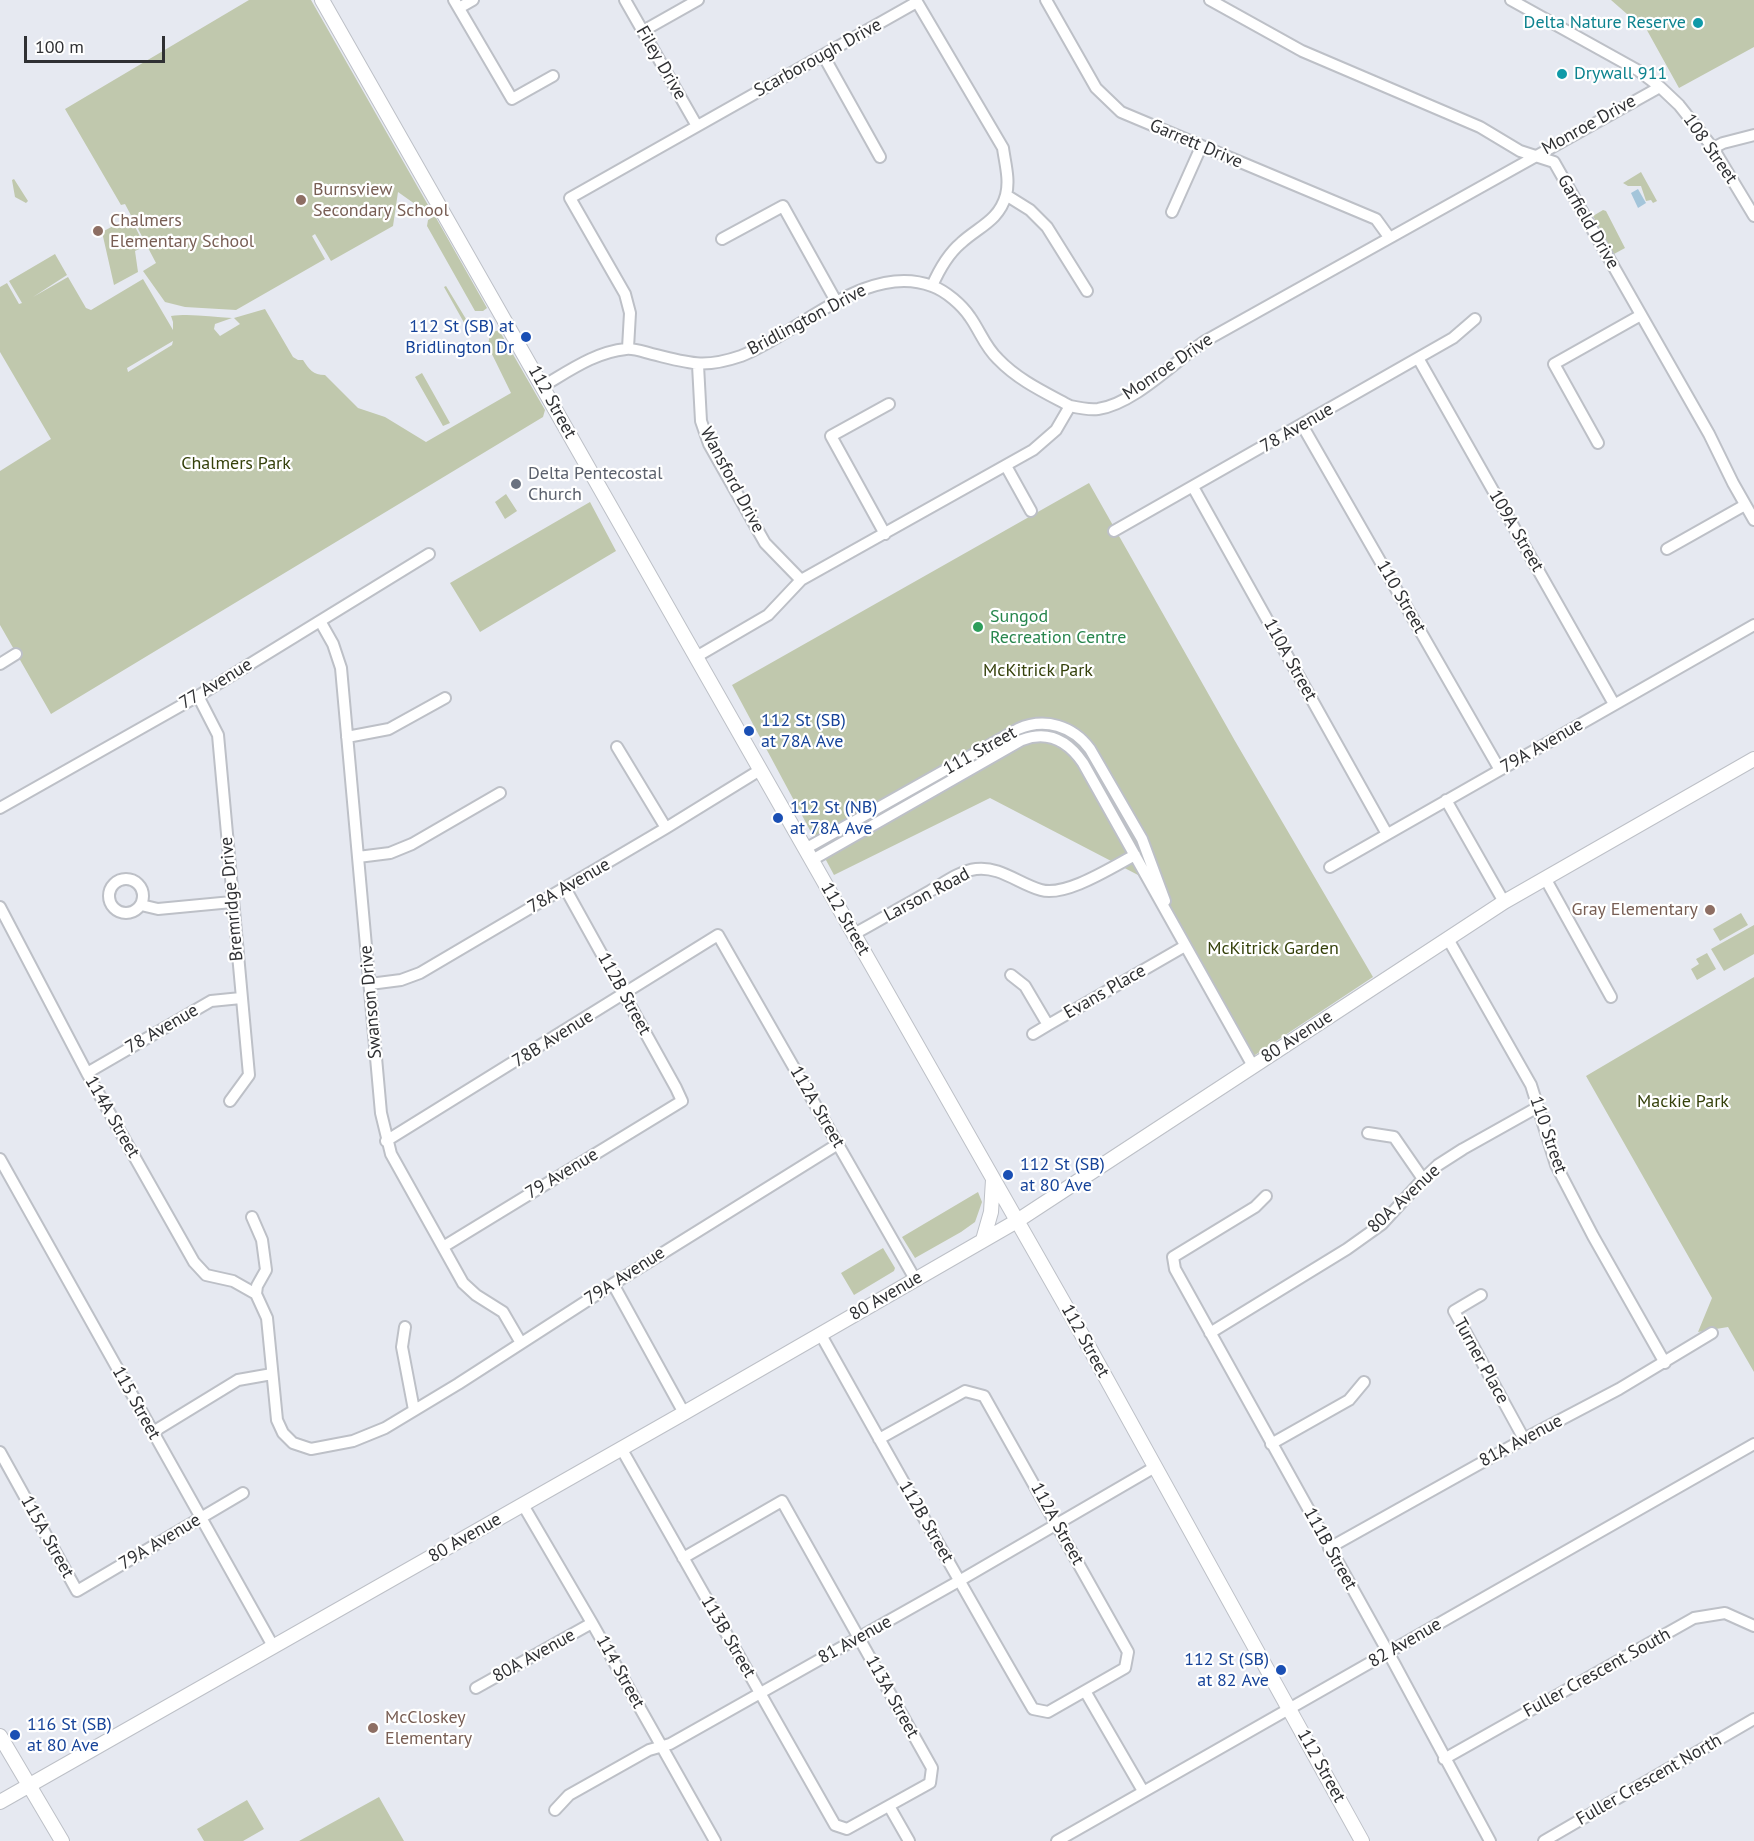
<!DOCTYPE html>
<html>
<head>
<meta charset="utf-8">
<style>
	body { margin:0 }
	#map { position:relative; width:1754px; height:1841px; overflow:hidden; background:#e6e9f1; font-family:"PT Sans",sans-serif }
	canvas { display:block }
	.scale { position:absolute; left:24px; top:36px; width:141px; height:27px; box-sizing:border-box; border:3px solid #2f3033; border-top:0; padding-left:8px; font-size:18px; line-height:21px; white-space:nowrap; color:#2f3033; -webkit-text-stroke:4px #fff; paint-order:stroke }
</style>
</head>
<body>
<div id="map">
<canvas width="1754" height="1841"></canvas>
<div class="scale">100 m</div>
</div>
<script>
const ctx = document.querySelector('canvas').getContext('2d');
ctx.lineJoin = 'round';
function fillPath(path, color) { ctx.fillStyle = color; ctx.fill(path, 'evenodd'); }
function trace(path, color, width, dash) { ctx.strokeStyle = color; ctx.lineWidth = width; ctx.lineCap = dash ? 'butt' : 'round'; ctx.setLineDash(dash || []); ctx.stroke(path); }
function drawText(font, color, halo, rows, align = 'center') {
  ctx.font = font + ' "PT Sans",sans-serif'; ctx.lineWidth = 4.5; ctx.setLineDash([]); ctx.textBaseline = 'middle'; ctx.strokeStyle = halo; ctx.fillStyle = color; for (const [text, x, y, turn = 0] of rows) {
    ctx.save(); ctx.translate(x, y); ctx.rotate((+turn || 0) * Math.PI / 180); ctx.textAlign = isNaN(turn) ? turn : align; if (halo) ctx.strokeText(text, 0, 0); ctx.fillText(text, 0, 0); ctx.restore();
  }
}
fillPath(new Path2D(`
	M249 0H311L428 205 422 209 398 192 393 226 331 261 315 234 312 236 325 259 236 310 185 307 165 302 143 271 156 263 125 204 121 205 65 109Z
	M1611 0H1754V47L1679 88 1643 23 1635 21Z
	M1641 172 1657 201 1653 203 1651 200 1646 201 1641 186H1628L1623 183Z
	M14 179 28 201 26 203 15 197 12 180Z
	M1603 210 1606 211 1625 248 1614 254 1593 216Z
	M435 216 487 308 483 311H475L427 226 428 220Z
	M130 217 145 246 135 251 138 272 114 285 102 232Z
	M55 254 67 275 33 297 68 277 86 308 91 310 143 279 173 330V322L171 316C190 313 212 317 232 318L215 324 214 329 220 336 240 324 234 318 265 309 293 357 298 360H303C309 369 313 375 325 375L358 408 385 417 426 442 511 393 488 346 490 333 499 330 545 410 543 417 51 714 0 625V471L51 439 0 352V287L7 283 19 304 22 303 9 281ZM173 341 172 345 128 372 127 368Z
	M446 286 469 324 467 328 444 287Z
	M422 373 450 423 443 426 415 377Z
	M1089 483 1235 741 1373 977 1252 1057 1138 875 990 798 834 875 732 685Z
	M506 494 517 511 505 519 495 502Z
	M590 502 616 551 480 632 450 583Z
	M1741 913 1748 925 1720 941 1713 929Z
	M1754 925V954L1724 971 1711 949Z
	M1707 953 1716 969 1697 980 1691 969 1699 964 1696 959Z
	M1754 977V1372L1728 1327 1698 1332 1712 1298 1586 1076Z
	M978 1192 982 1202 975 1222 961 1232 915 1258 902 1237Z
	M883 1248 895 1268 894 1271 854 1295 841 1273Z
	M379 1797 404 1841H299Z
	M247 1800 264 1829 243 1841H204L197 1829Z`), '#c0c8ad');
fillPath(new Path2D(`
	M1638 189 1646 203 1638 208 1631 193Z`), '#a4c5da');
const minor = new Path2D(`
	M454 0 512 99 553 76
	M625 0 697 126
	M1046 0 1096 88 1121 112 1376 219 1389 237
	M1210 0 1302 51 1480 127 1520 151 1554 162 1709 434 1733 483 1754 520
	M1511 0 1639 71 1660 87 1679 105 1713 148 1754 216
	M459 8 473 0
	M643 31 698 0
	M823 55 880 157
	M1713 148 1723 143 1754 135
	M1006 195 1030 210 1047 227 1087 291
	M1172 212 1201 147
	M722 239 783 206 837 303
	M628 348 630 313 625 294 570 198 917 2 1003 148C1005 163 1010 180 1006 195 999 221 978 227 961 243 948 254 939 270 932 286
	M1418 358 1614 704
	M698 365 701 421 709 444 765 543 801 580
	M543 386C569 371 595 352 626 349 634 348 644 352 652 354 689 363 703 369 741 356 798 334 867 261 932 286 946 291 962 305 970 317 980 331 985 347 998 359 1018 380 1044 392 1070 406
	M1302 425 1500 770
	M1598 443 1554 364 1641 315
	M1006 466 1031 511
	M1193 487 1387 834
	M1114 531 1453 338 1475 319
	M885 534 831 436 889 404
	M1667 549 1745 505
	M320 621 333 644 341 668 381 1113 391 1154 463 1283 476 1295 503 1312 521 1343
	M696 657 768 615 801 580 1033 450 1056 430 1070 406C1079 408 1089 410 1098 409 1134 404 1175 361 1205 341L1660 87
	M0 664 16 654
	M198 696 218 735 249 1075 230 1101
	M347 737 389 729 445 698
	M617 747 666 828
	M1446 800 1504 902
	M0 808 198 696 429 554
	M805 849 1018 729C1045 717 1073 726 1090 749L1142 839 1165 901
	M358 857 390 853 412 844 500 793
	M812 860 1022 740C1048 730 1068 741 1083 763L1253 1066
	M1330 867 1754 625
	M1545 878 1611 997
	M109 896a17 17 0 1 1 34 0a17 17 0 1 1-34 0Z
	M141 905 158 909 232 902
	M0 907 87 1073 194 1262 206 1275 233 1281 256 1294
	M854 934C880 920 905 905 930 891 944 883 960 871 976 869 1000 866 1019 884 1041 890 1066 897 1112 867 1135 855
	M1448 939 1531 1085 1556 1165 1593 1236 1665 1363
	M1011 975 1025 986 1048 1025 1185 946
	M370 984 401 980 420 973 666 828 760 770
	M1033 1034 1048 1025
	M87 1073 211 1001 241 998
	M1368 1133 1394 1137 1423 1179
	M386 1141 718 935 915 1279
	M0 1159 273 1646
	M1266 1196 1255 1207 1173 1257 1175 1269 1394 1663 1490 1841
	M252 1217 262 1240 266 1270 257 1286 256 1294 267 1318 277 1420 283 1433 293 1443 311 1449 353 1441 385 1428 458 1384 613 1284 838 1144
	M443 1247 682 1101 676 1088 565 888
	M613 1284 684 1413
	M1481 1295 1454 1311 1524 1439
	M405 1327 402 1347 414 1410
	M1210 1333 1347 1249 1382 1224 1423 1179 1438 1165 1463 1149 1538 1107
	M821 1335C891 1460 961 1585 1033 1709L1048 1712 1125 1668 1128 1652 984 1396 965 1391 879 1439
	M153 1432 238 1380 272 1374
	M1271 1444 1349 1400 1364 1382
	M621 1448 835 1825 847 1829 930 1783 932 1768 782 1501 683 1558
	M0 1452 77 1591 243 1493
	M523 1505 592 1623 715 1841
	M1329 1548 1524 1439 1619 1389 1712 1333
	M476 1688 592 1623
	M1085 1691 1143 1791
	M1444 1759 1694 1618 1725 1613 1754 1626
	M889 1806 909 1841
	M555 1810 569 1795 649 1750 670 1744 959 1581 1155 1467
	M1057 1841 1754 1444
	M1544 1841 1754 1719`);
const tertiary = new Path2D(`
	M322 0 1085 1340 1362 1841
	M983 1240 991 1212 993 1180
	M0 1736 62 1841
	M0 1802 684 1413 1017 1221 1504 902 1754 759`);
trace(minor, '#bdc0c7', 14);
trace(tertiary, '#bdc0c7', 16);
trace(minor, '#fff', 10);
trace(tertiary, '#fff', 14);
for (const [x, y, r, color] of [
	[1698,23,6,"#0f9aa8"],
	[1562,74,6,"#0f9aa8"],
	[301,200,6,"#8d6e63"],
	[98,231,6,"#8d6e63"],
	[526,337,6,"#1a4fb4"],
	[516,484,6,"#6b7280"],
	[978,627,6,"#2e9e5b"],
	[749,731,6,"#1a4fb4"],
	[778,818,6,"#1a4fb4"],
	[1710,910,6,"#8d6e63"],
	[1008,1175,6,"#1a4fb4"],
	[1281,1670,6,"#1a4fb4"],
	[373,1728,6,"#8d6e63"],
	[15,1735,6,"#1a4fb4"]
]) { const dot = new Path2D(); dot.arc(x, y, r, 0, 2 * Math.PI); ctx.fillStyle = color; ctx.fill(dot); trace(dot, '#fff', 2); }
drawText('18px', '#0d838f', '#fff', [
	["Delta Nature Reserve",1686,23],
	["Drywall 911",1574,74,"left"]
], 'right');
drawText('18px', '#2f3033', '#fff', [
	["Scarborough Drive",818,58,-29],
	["Filey Drive",661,63,60],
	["Monroe Drive",1589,125,-29],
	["Garrett Drive",1196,144,23],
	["108 Street",1710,149,55],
	["Garfield Drive",1588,222,60],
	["Bridlington Drive",807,320,-28],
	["Monroe Drive",1168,367,-34],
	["112 Street",552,402,61],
	["78 Avenue",1297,428,-30],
	["Wansford Drive",732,480,62],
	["109A Street",1516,531,60],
	["110 Street",1401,597,60],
	["110A Street",1290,660,61],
	["77 Avenue",216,684,-31],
	["79A Avenue",1542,746,-30],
	["111 Street",980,751,-29],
	["78A Avenue",569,886,-30],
	["Larson Road",927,895,-28],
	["Bremridge Drive",232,899,-95],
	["112 Street",845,919,60],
	["Evans Place",1105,992,-30],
	["112B Street",624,994,61],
	["Swanson Drive",371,1002,-95],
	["78 Avenue",162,1029,-30],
	["80 Avenue",1297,1037,-33],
	["78B Avenue",553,1039,-32],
	["112A Street",817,1107,60],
	["114A Street",112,1117,60],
	["110 Street",1548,1135,71],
	["79 Avenue",562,1174,-31],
	["80A Avenue",1404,1199,-43],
	["79A Avenue",625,1276,-33],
	["80 Avenue",886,1296,-30],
	["112 Street",1085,1341,61],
	["Turner Place",1481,1361,61],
	["115 Street",136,1403,61],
	["81A Avenue",1521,1441,-28],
	["112B Street",926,1522,60],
	["112A Street",1057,1524,61],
	["115A Street",47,1537,61],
	["80 Avenue",465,1538,-30],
	["79A Avenue",160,1542,-31],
	["111B Street",1330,1549,61],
	["113B Street",728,1637,60],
	["81 Avenue",855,1640,-29],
	["82 Avenue",1405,1643,-30],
	["80A Avenue",534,1656,-29],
	["114 Street",620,1672,61],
	["Fuller Crescent South",1597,1673,-29],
	["113A Street",892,1697,61],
	["112 Street",1321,1766,61],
	["Fuller Crescent North",1649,1780,-30]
]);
drawText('18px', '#785e54', '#fff', [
	["Burnsview",313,190],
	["Secondary School",313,211],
	["Chalmers",110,221],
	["Elementary School",110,242],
	["Gray Elementary",1698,910,"right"],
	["McCloskey",385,1718],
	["Elementary",385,1739]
], 'left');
drawText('18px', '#164399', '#fff', [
	["112 St (SB) at",514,327,"right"],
	["Bridlington Dr",514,348,"right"],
	["112 St (SB)",761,721],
	["at 78A Ave",761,742],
	["112 St (NB)",790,808],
	["at 78A Ave",790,829],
	["112 St (SB)",1020,1165],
	["at 80 Ave",1020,1186],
	["112 St (SB)",1269,1660,"right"],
	["at 82 Ave",1269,1681,"right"],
	["116 St (SB)",27,1725],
	["at 80 Ave",27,1746]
], 'left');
drawText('18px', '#35410b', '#fff', [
	["Chalmers Park",236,464],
	["McKitrick Park",1038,671],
	["McKitrick Garden",1273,949],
	["Mackie Park",1683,1102]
]);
drawText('18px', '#5b616d', '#fff', [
	["Delta Pentecostal",528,474],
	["Church",528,495]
], 'left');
drawText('18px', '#27864d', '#fff', [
	["Sungod",990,617],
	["Recreation Centre",990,638]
], 'left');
</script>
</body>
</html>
